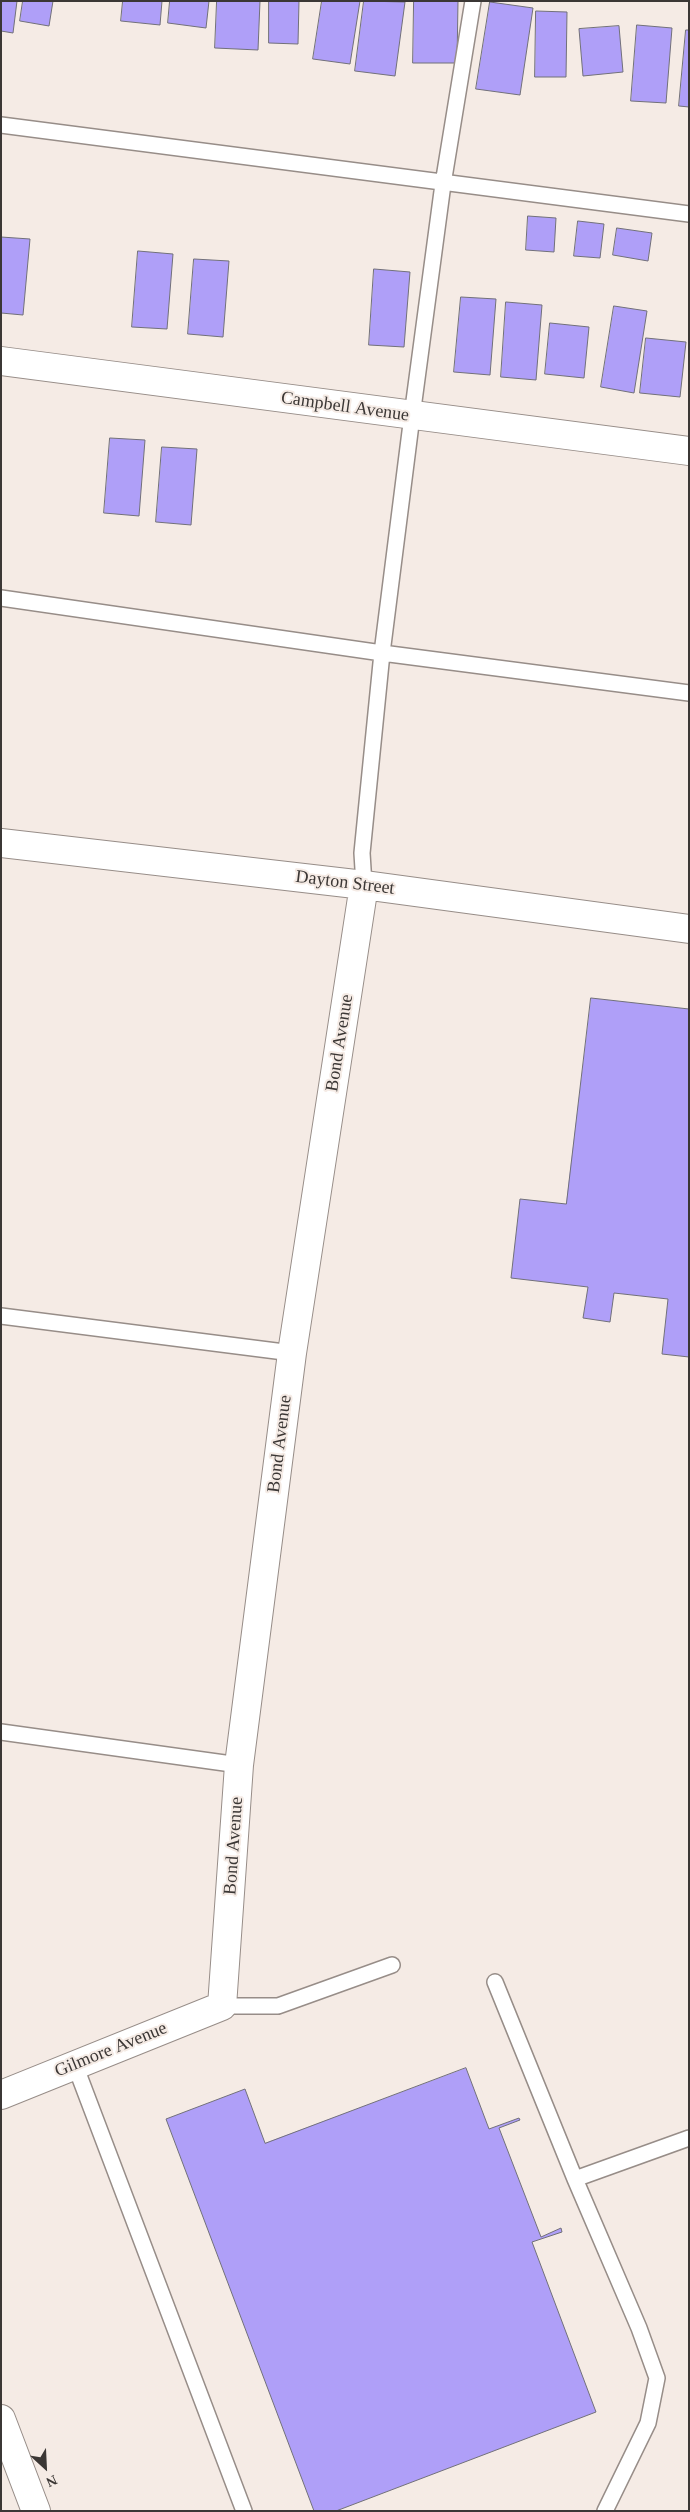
<!DOCTYPE html>
<html>
<head>
<meta charset="utf-8">
<style>
	body { margin:0 }
	#map { position:relative; width:690px; height:2512px; overflow:hidden; background:#f5ebe5; font-family:"Times New Roman",serif }
	canvas { display:block }
	.frame { position:absolute; inset:0; border:2px solid #3b3735; pointer-events:none }
	.north { position:absolute; left:20px; top:2442px; width:50px; height:50px; -webkit-text-stroke:4px #f5ebe5; paint-order:stroke; rotate:155deg; font-size:14px; font-weight:700; line-height:20px; text-align:center; color:#3b3735 }
	.north::after { content:''; display:block; margin:auto; width:18px; height:22px; background:#3b3735; clip-path:polygon(50% 0,100% 100%,50% 72%,0 100%) }
</style>
</head>
<body>
<div id="map">
<canvas width="690" height="2512"></canvas>
<div class="frame"></div>
<div class="north">N</div>
</div>
<script>
const ctx = document.querySelector('canvas').getContext('2d');
ctx.lineJoin = 'round';
function fillPath(path, color) { ctx.fillStyle = color; ctx.fill(path, 'evenodd'); }
function trace(path, color, width, dash) { ctx.strokeStyle = color; ctx.lineWidth = width; ctx.lineCap = dash ? 'butt' : 'round'; ctx.setLineDash(dash || []); ctx.stroke(path); }
function drawText(font, color, halo, rows, align = 'center') {
  ctx.font = font + ' "Times New Roman",serif'; ctx.lineWidth = 4; ctx.setLineDash([]); ctx.textBaseline = 'middle'; ctx.strokeStyle = halo; ctx.fillStyle = color; for (const [text, x, y, turn = 0] of rows) {
    ctx.save(); ctx.translate(x, y); ctx.rotate((+turn || 0) * Math.PI / 180); ctx.textAlign = isNaN(turn) ? turn : align; if (halo) ctx.strokeText(text, 0, 0); ctx.fillText(text, 0, 0); ctx.restore();
  }
}
const building = new Path2D(`
	M1 1H17L13 33 1 31Z
	M23 1H53L49 26 20 21Z
	M123 1H162L160 25 121 21Z
	M170 1H209L206 28 168 23Z
	M217 1H260L258 50 215 48Z
	M269 1H299L298 44 269 43Z
	M322 1H360L350 64 313 59Z
	M364 1 405 2 395 76 355 71Z
	M414 1H458L457 63H413Z
	M490 2 533 8 520 95 476 89Z
	M536 11 567 12 566 77H535Z
	M637 25 672 28 666 103 631 101Z
	M619 26 623 72 583 76 579 29Z
	M686 30H689V107L679 106Z
	M528 216 556 218 554 252 526 250Z
	M578 221 604 224 600 258 574 256Z
	M617 228 652 233 648 261 613 255Z
	M1 237 30 239 23 315 1 313Z
	M138 251 173 254 167 329 132 327Z
	M194 259 229 261 223 337 188 334Z
	M374 269 410 272 404 347 369 345Z
	M461 297 496 299 490 375 454 372Z
	M506 302 542 305 536 380 501 377Z
	M614 306 647 311 634 393 601 387Z
	M550 323 589 327 584 378 545 374Z
	M646 338 686 342 680 397 640 393Z
	M110 438 145 440 139 516 104 513Z
	M162 447 197 449 191 525 156 522Z
	M591 998 689 1009V1357L662 1354 668 1299 614 1293 610 1322 583 1318 588 1287 511 1278 520 1199 566 1204Z
	M466 2068 489 2129 519 2118 520 2120 499 2128 541 2237 561 2228 562 2232 532 2242 596 2412 336 2511H314L166 2119 245 2089 265 2143Z`);
fillPath(building, '#af9ff8');
trace(building, '#717079', 1);
const lane = new Path2D(`
	M1 125 689 214
	M1 598 382 653 689 693
	M364 885 362 853 382 653 412 416 443 184 473 1
	M1 1316 292 1353
	M1 1732 239 1765
	M495 1982 575 2179 639 2328 657 2378 648 2423 605 2511
	M222 2006H278L392 1965
	M75 2065 244 2511
	M575 2179 689 2138`);
const street = new Path2D(`
	M1 361 689 451
	M1 843 364 885 689 929
	M1 2095 222 2006 239 1765 292 1353 364 885
	M1 2419 36 2511`);
trace(lane, '#978d88', 18);
trace(street, '#978d88', 30);
trace(lane, '#fff', 15);
trace(street, '#fff', 28);
drawText('18px', '#3b3735', '#f5ebe5', [
	["Campbell Avenue",345,407,8],
	["Dayton Street",345,883,7],
	["Bond Avenue",340,1043,-81],
	["Bond Avenue",280,1444,-83],
	["Bond Avenue",234,1846,-86],
	["Gilmore Avenue",111,2050,-22]
]);
</script>
</body>
</html>
